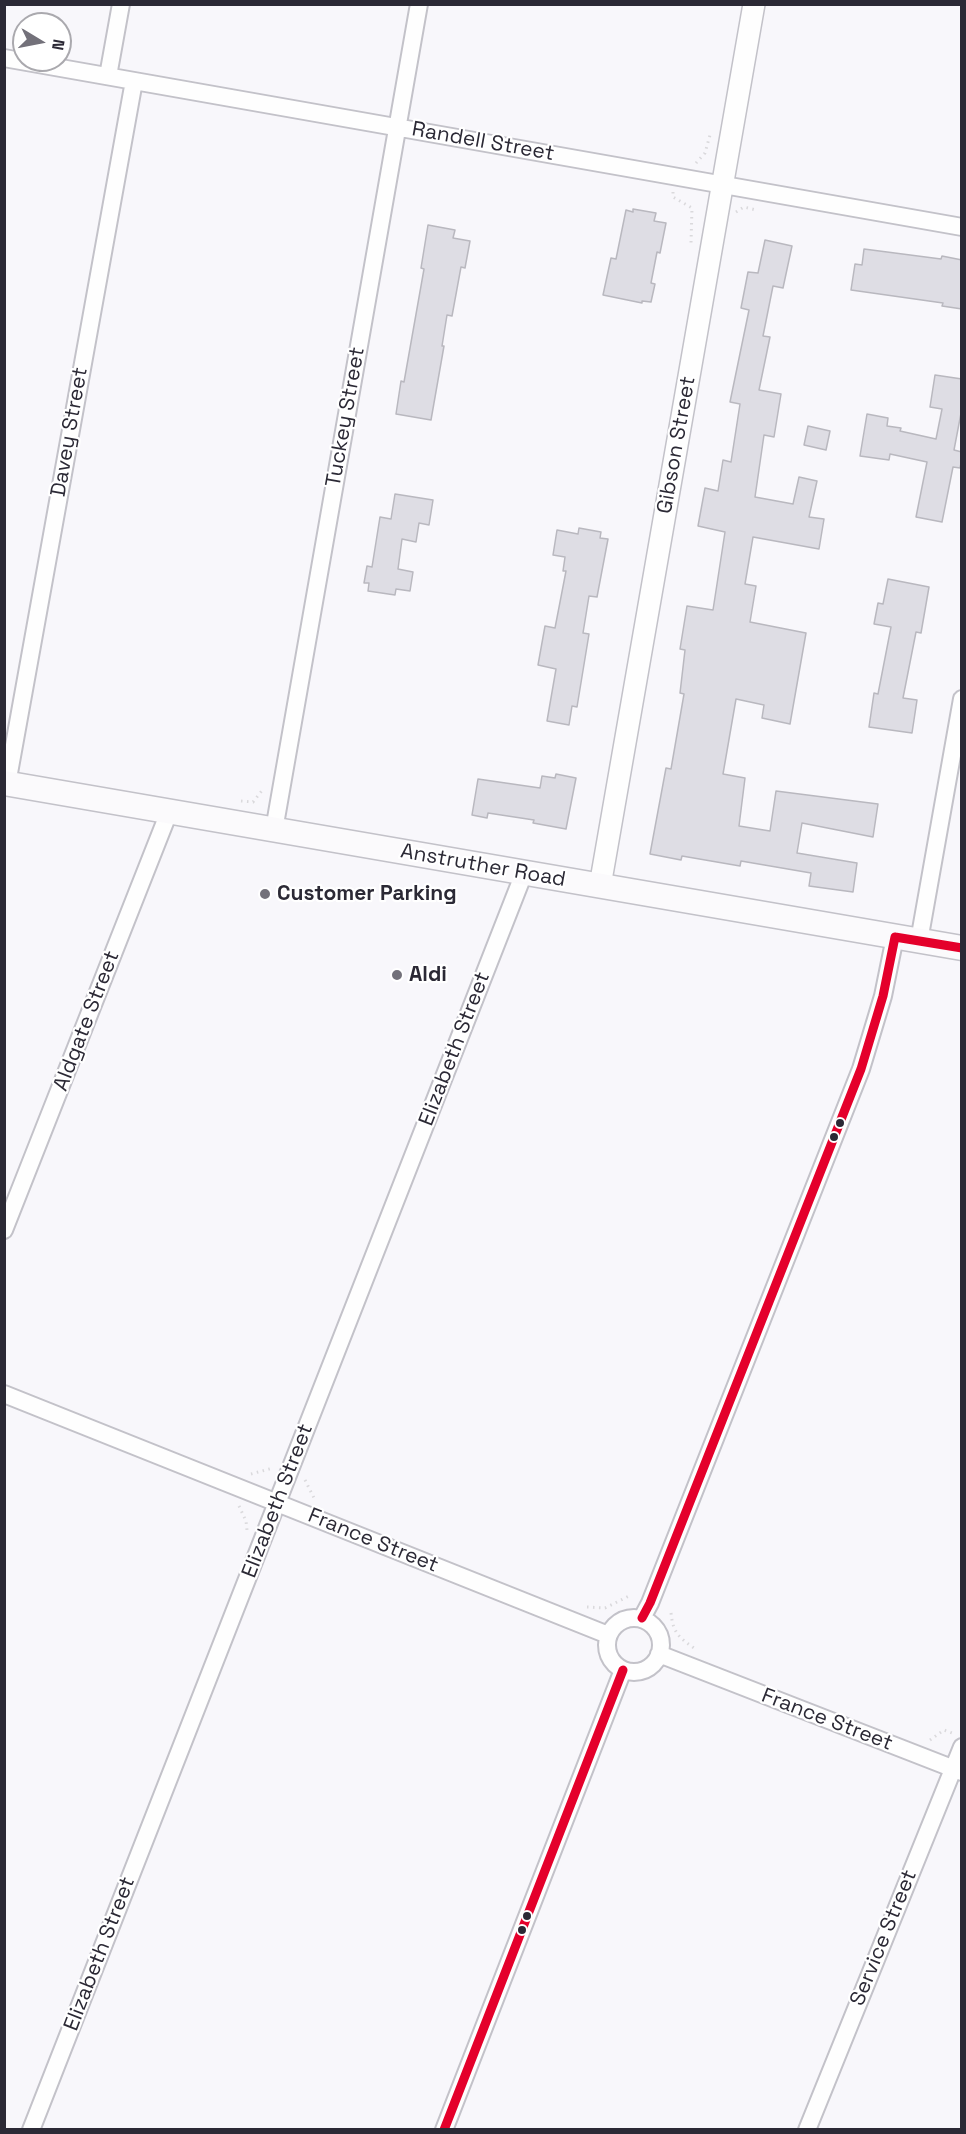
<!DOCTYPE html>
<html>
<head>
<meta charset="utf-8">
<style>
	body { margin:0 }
	#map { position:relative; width:966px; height:2134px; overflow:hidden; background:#f8f7fb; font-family:"Space Grotesk",sans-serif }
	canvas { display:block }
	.frame { position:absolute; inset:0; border:6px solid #2b2935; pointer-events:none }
	.north { position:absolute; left:12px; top:12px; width:60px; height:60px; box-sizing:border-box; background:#fff; border:2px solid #aaa9ae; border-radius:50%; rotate:100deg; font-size:16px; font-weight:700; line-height:24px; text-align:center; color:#2b2935 }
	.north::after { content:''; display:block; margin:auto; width:21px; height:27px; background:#73717a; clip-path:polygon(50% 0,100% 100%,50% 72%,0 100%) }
</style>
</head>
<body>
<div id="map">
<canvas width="966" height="2134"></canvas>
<div class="frame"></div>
<div class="north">N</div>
</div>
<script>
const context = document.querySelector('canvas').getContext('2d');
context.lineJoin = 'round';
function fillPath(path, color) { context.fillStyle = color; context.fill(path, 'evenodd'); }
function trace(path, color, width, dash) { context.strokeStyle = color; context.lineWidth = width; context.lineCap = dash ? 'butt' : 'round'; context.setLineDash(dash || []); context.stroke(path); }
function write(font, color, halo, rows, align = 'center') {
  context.font = font + ' "Space Grotesk",sans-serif'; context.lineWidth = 4.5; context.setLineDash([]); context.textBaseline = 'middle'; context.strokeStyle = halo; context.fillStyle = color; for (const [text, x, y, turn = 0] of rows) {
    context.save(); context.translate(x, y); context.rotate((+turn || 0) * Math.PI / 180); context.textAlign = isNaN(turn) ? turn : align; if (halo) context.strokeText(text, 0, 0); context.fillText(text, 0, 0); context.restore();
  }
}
const building = new Path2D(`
	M633,209l23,4 -2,8 12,2 -6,30 -3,-1 -6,31 4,1 -4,18 -9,-1v2l-39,-8 8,-37 5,1 10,-49 7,2z
	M428,225l27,5 -2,8 17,3 -5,27 -4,-1 -9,49 -5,-1 -5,31h2l-13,74 -35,-6 5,-33 3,1 20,-113 -3,-1z
	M765,240l27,6 -9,42 -10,-2 -10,50 7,1 -11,53 22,4 -7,43 -10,-2 -9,62 38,7 6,-27 18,4 -8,36 15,2 -5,30 -66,-12 -8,47 11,2 -6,36 56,11 -16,91 -28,-6 2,-13 -28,-6 -13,75 22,4 -6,48 31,5 6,-40 102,13 -5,33 -71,-14 -5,30 60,10 -4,29 -44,-6 2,-13 -70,-12 -1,5 -58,-10 -1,4 -31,-6 16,-86 5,1 13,-75 -4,-1 5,-43 -5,-1 7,-43 26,4 12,-78 -27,-6 7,-38 13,3 5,-31 8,2 9,-58 -10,-2 19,-92 -8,-2 7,-36 10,1z
	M864,249l77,10 1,-3 20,4v49l-20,-3 1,-3 -92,-13 4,-26 7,1z
	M935,375l27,4v29l-8,42 8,2v7l-2,9 -7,-1 -11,55 -26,-5 11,-55 -37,-8 -1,6 -29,-4 7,-42 21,4 -1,8 14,2 -1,3 36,8 6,-30 -12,-2z
	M808,426l22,5 -4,19 -22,-5z
	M395,494l38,6 -4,25 -10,-2 -3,19 -14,-3 -4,30 15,3 -3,19 -14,-2 -1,6 -27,-4 1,-8h-5l3,-17 5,1 8,-50 11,2z
	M579,528l22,4 -1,6 8,1 -11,58 -8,-1 -6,37 6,1 -12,73 -5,-1 -3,19 -22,-4 9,-52 -18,-4 7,-39 10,2 11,-57h-3l2,-14 -12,-2 4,-25 21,4z
	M888,579l41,8 -8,46 -5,-1 -13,66 14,2 -5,33 -43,-6 5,-34 4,1 13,-67 -17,-3 4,-21 5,1z
	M556,774l20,4 -10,51 -33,-6 1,-3 -46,-7 -1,5 -15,-3 6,-36 62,9 2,-12 13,2z`);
fillPath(building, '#dedde4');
trace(building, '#b9b8bf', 1.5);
const minor = new Path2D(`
	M4,58l958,169
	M108,76l13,-72
	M7,784l127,-703
	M274,830l145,-826
	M919,941l43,-242
	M4,1230l165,-418
	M4,1394l604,241
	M607 1645a27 27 0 1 1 54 0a27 27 0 1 1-54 0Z
	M642,1618l8,-15 211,-534 22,-73 12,-59
	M659,1654l303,118
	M31,2130l493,-1257
	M444,2130l179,-460
	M807,2130l155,-383`);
const tertiary = new Path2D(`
	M600,886l154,-882`);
const secondary = new Path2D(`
	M4,783l958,165`);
trace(minor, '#c3c2c9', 20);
trace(tertiary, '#c3c2c9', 24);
trace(secondary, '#c3c2c9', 27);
trace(new Path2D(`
	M696,163l9,-10 5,-18
	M673,192v5l19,11 -1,35
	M736,212l8,-5 12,3v-1
	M241,801l12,1 11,-14
	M251,1474l22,-6
	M305,1480l9,18
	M239,1506l7,15 1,9
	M587,1607l18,1 26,-13
	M671,1613c2,19 7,24 23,35
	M930,1740l14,-10 8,3`), '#dad9dc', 3, [1.5, 4.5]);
trace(minor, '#fefefe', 16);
trace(tertiary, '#fefefe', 21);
trace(secondary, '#fbfafc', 24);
trace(new Path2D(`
	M895,937l67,11
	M642,1618l8,-15 211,-534 22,-73 12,-59
	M444,2130l179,-460`), '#e4002b', 9);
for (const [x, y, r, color] of [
	[265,894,6,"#73717a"],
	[397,975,6,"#73717a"],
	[840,1123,5,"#2b2935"],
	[834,1137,5,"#2b2935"],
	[527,1916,5,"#2b2935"],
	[522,1930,5,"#2b2935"]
]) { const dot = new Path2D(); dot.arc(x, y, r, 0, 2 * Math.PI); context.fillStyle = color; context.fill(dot); trace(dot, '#fff', 2); }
write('21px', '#2b2935', '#fff', [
	["Randell Street",483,142,10],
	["Tuckey Street",346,417,-80],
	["Davey Street",70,432,-80],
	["Gibson Street",677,445,-80],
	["Anstruther Road",483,866,10],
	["Aldgate Street",87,1021,-69],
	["Elizabeth Street",455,1049,-69],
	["Elizabeth Street",278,1501,-69],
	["France Street",373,1541,22],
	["France Street",827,1720,21],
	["Service Street",884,1938,-68],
	["Elizabeth Street",100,1954,-69]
]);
write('bold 21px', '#2b2935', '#fff', [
	["Customer Parking",277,894],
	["Aldi",409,975]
], 'left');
</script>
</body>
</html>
